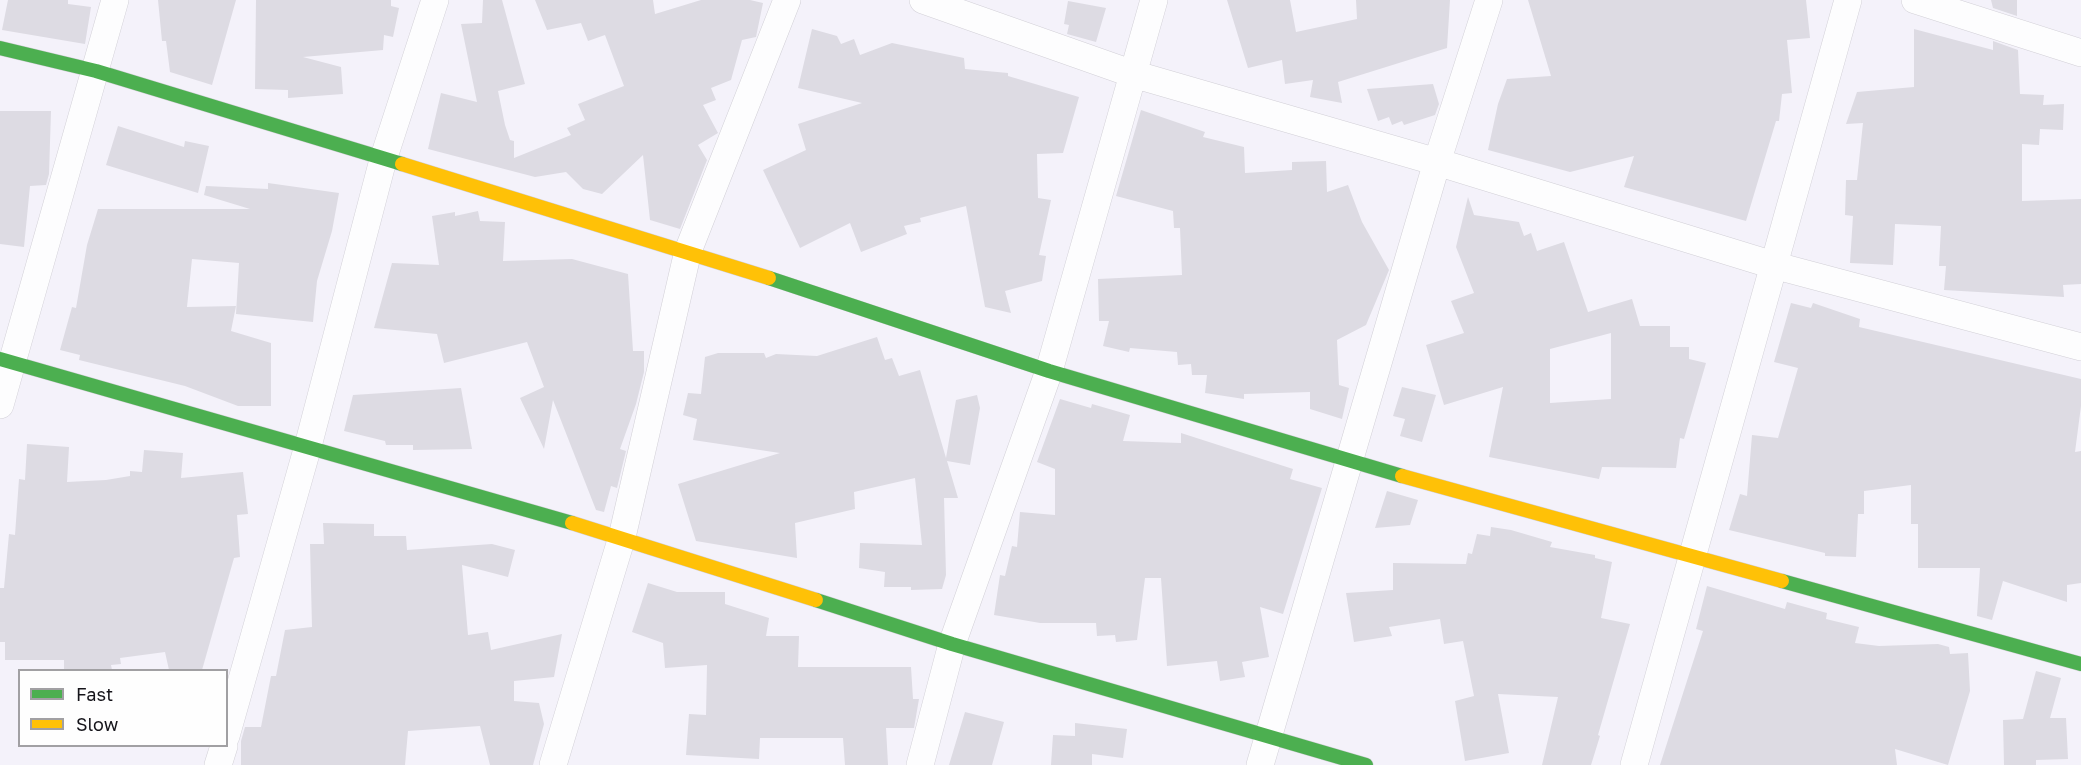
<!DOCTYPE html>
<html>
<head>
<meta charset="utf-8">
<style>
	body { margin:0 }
	#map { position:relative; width:2081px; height:765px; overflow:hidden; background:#f4f2fa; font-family:"Golos Text",sans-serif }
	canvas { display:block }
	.legend { position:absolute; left:18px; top:669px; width:210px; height:78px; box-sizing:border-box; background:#fefefe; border:2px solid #a1a0a3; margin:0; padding:8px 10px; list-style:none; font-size:18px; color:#15141a }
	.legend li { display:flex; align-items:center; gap:12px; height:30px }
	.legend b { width:30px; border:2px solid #a1a0a3 }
</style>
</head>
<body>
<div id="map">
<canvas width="2081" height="765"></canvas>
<ul class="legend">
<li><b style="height:8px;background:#4caf50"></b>Fast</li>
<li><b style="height:8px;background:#ffc107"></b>Slow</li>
</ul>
</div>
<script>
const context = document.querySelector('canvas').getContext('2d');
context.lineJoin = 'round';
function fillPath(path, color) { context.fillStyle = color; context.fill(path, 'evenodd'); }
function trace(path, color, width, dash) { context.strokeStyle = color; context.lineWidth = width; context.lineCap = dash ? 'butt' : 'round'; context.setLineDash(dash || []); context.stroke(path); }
fillPath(new Path2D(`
	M8,0h60v4l23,3 -6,37 -83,-14z
	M158,0h78l-24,85 -42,-13 -4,-31h-4z
	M256,0h135v6l8,2 -6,29 -9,-2 -1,15 -80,7 38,10 2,27 -55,4v-8l-33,-1z
	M483,0h19l23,84 -27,7 7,34 5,15 4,1v17l57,-23 -4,-7 18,-8 -7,-16 46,-18 -19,-51 -17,6 -7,-18 -34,7 -12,-30h118l2,14 46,-14h49l13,3 -7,34 -14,3 -11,40 -20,8 5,12 -13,5 15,28 -20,12 9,15 -27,69 -30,-9 -7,-65 -41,39 -19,-5 -17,-17 -31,5 -107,-28 13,-56 36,9 -16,-78 21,-1z
	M1227,0h63l6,32 61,-13 -1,-19h94l-3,48 -109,34 4,21 -32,-6 3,-17 -28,4 -3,-24 -34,8z
	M1528,0h278l4,38 -23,2 5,53 -10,1 -3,27h-3l-30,100 -122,-34 10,-31 -64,16 -82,-22 10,-46 9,-25 44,-3z
	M1991,0h26v16l-24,-8z
	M1068,1l38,7 -10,34 -29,-8 2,-9 -5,-1z
	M812,29l25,7 4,8 13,-5 6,16 32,-12 72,15 1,11 43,4v3l71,21 -16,56 -26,1 1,44 13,2 -12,55 7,1 -4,25 -37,10 6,22 -26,-6 -19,-101 -46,12 1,4 -17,4 3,8 -46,18 -11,-29 -50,25 -37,-78 43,-20 -8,-26 64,-21 -64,-15z
	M1914,29l79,21v-9l25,9 2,44 24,1 -1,10 21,-1 -1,26 -23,-1 -1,16 -17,-1v57l59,-2v85l-18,1 1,12 -120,-7 2,-24h-7l2,-40 -46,-2 -2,41 -43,-2 3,-47 -8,-1 1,-35h11l6,-57 -17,1 11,-32 57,-5z
	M1433,84l6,20 -4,11 -31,10 -2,-4 -10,4 -3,-8 -11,4 -11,-32z
	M1141,110l64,22 -2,5 41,10 1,26 47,-3v-8l34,-1 1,31 21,-7 14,37 27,48 -23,55 -29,15 2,45 10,3 -7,31 -32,-10v-17l-66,2v5l-39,-6 2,-18h-15l-1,-11 -13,1 -1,-13 -47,-4 -1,4 -26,-6 6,-25h-10l-1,-42 84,-4 -2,-47h-6l-1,-17 -57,-15z
	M0,111h51l-2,63 -3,11 -16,1 -6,61 -24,-3z
	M118,126l66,21 1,-6 24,5 -11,47 -92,-28z
	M268,183l71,10 -7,38 -15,50 -4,41 -77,-8 3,-51 -47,-4 -5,48 49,-1 -5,25 40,12v63h-33l-53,-20 -106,-26 1,-5 -20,-5 12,-43 4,1 11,-63 11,-36h152l-46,-14 2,-9 62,3z
	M1468,197l6,18 45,7 5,14 7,-3 6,18 27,-9 24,70 44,-13 8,27h30v21h19v12l17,4 -22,76 -4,-1 -4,30 -74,-1 -3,12 -110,-22 14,-70 -59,18 -18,-60 38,-12 -13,-32 23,-8 -18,-46zM1611,333v66l-61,4v-54z
	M478,211l2,10 25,1 -2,39 69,-2 56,15 5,77h11v21l-8,32 -16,45 6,2 -9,37 -6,-2 -7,26 -8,-2 -43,-110 -9,49 -24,-51 24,-11 -17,-45 -83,21 -7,-29 -63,-6 18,-65 47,2 -7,-49 23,-4v4z
	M1791,303l20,5 2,-5 47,16 -1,8 222,52v27l-6,46 6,-1v132l-14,2v17l-64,-21 -11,39 -15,-4 3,-48h-62v-44h-7v-39l-47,6v23h-6l-2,43 -31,-1v-3l-96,-23 11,-36 7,2 5,-61 26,3 20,-70 -24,-6z
	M877,337l8,23 7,-2 7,18 21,-6 26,88 10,-58 21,-5 3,13 -10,57 -23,-4 11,37h-14l2,77 -4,14 -31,1v-3h-27l1,-15 -26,-4 1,-25 62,2 -7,-67 -61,14 1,17 -60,14 2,35 -101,-17 -18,-57 102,-31 -87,-13 4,-21 -14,-4 5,-22 13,1 4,-37 13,-4h46l2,5 10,-4 41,2z
	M1402,387l34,8 -14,47 -22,-6 5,-17 -12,-3z
	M461,388l11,61 -59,1v-5h-27l-1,-4 -41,-10 9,-36z
	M1060,399l31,9 1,-4 38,11 -7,26 58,2v-10l112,36 -3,10 32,9 -39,126 -23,-7 9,50 -27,5 3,15 -25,4 -3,-20 -50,5 -6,-88h-16l-8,62 -21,2 -1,-7 -18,1 -1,-13h-56l-46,-8 6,-40 5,1 7,-30 5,1 3,-35 35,3v-46l-18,-7z
	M27,444l42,3 -2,35 39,-2 24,-4v-5l12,1 2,-22 39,3 -2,25 62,-6 5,42 -11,1 3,42 -6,1 -32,112h-33l-4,-18 -45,6 1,6 -10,1 1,5h-48v-10h-59v-18h-5v-54h4l5,-54 6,1 4,-56 6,1z
	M1387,491l31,9 -8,25 -35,3z
	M323,523l51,1v12h32l1,14 85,-6 23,6 -7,27 -46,-12 6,70 20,-3 3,18 71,-16 -8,43 -40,4v20l25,2 5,21 -11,41h-43l-10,-39 -72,5 -3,34h-164v-24l4,-14h16l10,-51h5l9,-46 27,-3 -2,-83h14z
	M1491,527l20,3 41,12 -2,5 45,8v3l17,4 -11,56 29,6 -32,111 2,1 -9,29h-49l16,-68 -60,-3 11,59 -44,8 -10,-60 19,-5 -11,-55 -19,3 -4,-25 -51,8 3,9 -38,6 -8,-49 47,-3v-27l73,1 2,-11 4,1 5,-20 13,2z
	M648,583l29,9h48v12l44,14 -3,18h33l-1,31h113l2,32h6l-5,29h-28l2,37h-43l-2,-27h-83l-1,21 -73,-4 3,-41 17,1 1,-50 -42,3 -2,-25 -31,-11z
	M1707,586l78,23 2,-7 40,11 -1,6 33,8 -4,16 24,3 59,-2 11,3 1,7 18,-1 2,38 -22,74 -53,-16 2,16h-237l43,-134 -7,-2z
	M2036,671l25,7 -11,40h16l2,41 -32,1v5h-32l-1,-45 20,-1z
	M965,712l39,10 -12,43h-43z
	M1075,723l52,6 -4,29 -31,-4v11h-41l2,-30 22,1z`), '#dddbe3');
const street = new Path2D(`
	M923,0l210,74 304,88 336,103 308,82
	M1915,0l166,53
	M0,405l115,-405
	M226,736l82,-290 75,-286 52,-160
	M218,765l6,-19
	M553,765l69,-228 66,-286 99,-251
	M920,765l32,-121 97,-273 105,-371
	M1260,765l177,-603 52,-162
	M1634,765l214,-765`);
const fast = new Path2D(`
	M0,48l96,23 306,93
	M769,278l280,93 353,105
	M0,359l572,164
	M1782,581l299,83
	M816,600l136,44 414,121`);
const slow = new Path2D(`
	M402,164l367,114
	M1402,476l380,105
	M572,523l244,77`);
trace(street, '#d2d0d7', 28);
trace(fast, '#d2d0d7', 15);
trace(slow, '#d2d0d7', 15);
trace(street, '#fdfdfe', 27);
trace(fast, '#4caf50', 14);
trace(slow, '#ffc107', 14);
</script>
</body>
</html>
